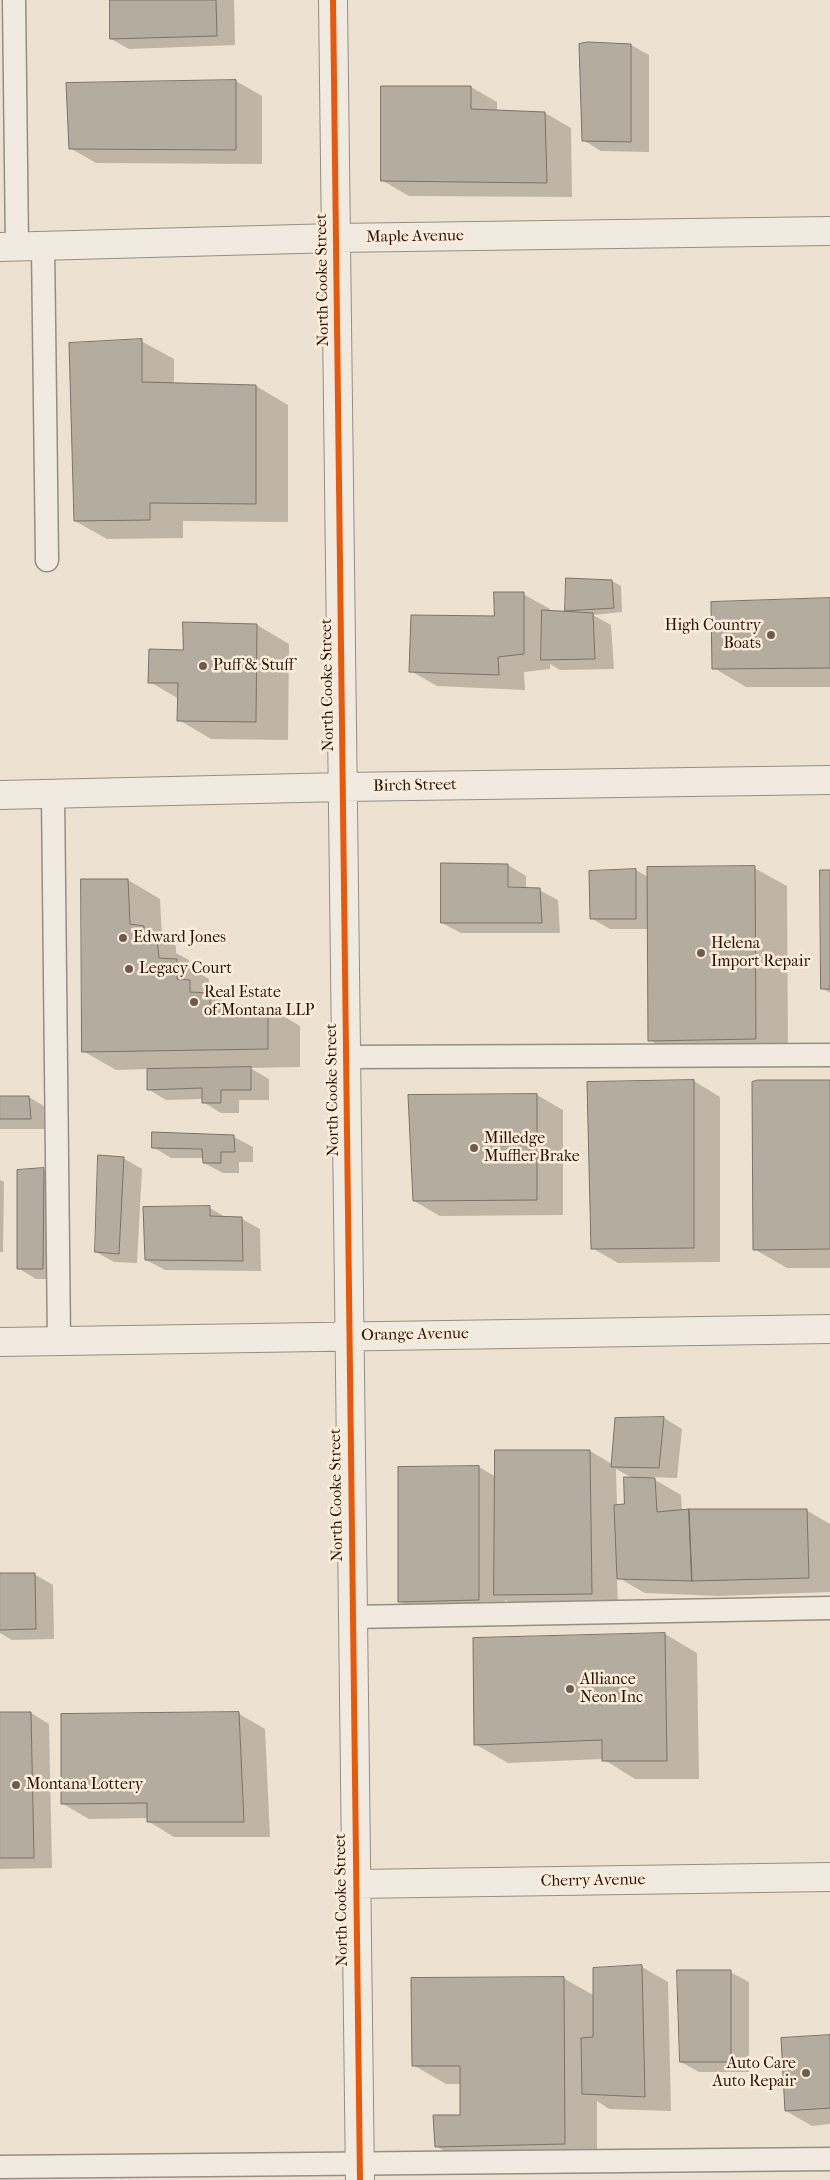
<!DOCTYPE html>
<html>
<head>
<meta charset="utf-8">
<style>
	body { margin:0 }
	canvas { display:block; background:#ede2d1 }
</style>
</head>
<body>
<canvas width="830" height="2180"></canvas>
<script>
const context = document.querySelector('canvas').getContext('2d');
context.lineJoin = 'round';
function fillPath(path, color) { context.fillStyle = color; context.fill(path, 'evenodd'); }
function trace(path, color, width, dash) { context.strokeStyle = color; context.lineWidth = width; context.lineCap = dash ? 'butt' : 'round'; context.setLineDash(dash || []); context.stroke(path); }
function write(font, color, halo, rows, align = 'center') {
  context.font = font + ' "IM FELL French Canon",serif'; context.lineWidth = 5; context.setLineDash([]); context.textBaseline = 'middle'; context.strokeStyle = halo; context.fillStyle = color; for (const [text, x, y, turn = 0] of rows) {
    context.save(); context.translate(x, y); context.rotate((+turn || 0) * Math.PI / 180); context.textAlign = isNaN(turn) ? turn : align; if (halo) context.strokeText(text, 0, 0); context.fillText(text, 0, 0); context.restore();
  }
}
fillPath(new Path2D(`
	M112,0h122l1,45 -106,4 -18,-10z
	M581,45h50l18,10v97l-48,-1 -18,-11z
	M236,81l26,15v68l-166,-1 -26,-15z
	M471,87l26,15v9l48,2 26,15 1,69 -163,-1 -26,-15z
	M141,341l33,18v25l82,2 32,19v117l-105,-1v17l-76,1 -32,-18z
	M612,581l9,5 1,26 -29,3 18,10 3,44 -54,1 -10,-6v5l-26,3 1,18 -88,-4 -26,-15 84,-54 28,-23 27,15v3l21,1 -5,-2z
	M830,600v87h-84l-32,-19z
	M257,625l32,19 -1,96 -77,-1 -32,-19v-21l-29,-17 34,-31z
	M508,865l18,11v13l13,1 19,10 2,33h-99l-19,-10z
	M754,868l33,18 1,171 -106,2 -32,-19 -1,-111h-39l-19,-11 -1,-46 46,-2 12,7z
	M830,871v122l-8,-5z
	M128,880l32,19 2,39 14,8v7l13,7 1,8 19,11v13l24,15h35l32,19v41l-50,1 19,11v21h-30v13h-18l-18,-11v-3l-37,1 -18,-11v-20l-32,1 -33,-19z
	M694,1081l26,16v165l-102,1 -26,-15z
	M830,1082v186h-43l-33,-19z
	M537,1095l26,15v105l-123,1 -26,-15z
	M29,1097l18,11 2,21h-49v-31z
	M153,1133l81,4 19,10v15h-14v11h-16l-19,-10v-5h-33l-18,-11z
	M123,1158l19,11 -5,94 -23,-1 -18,-10z
	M44,1170l18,10 -1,99h-25l-18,-11z
	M0,1180l4,2 -1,70h-3z
	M210,1208l17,10 15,1 18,10 1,42 -96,-1 -19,-10z
	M664,1418l18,11 -5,49 -27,-1 31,18 1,16 124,-1 24,14v68l-111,4 -74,-3 -28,-16 1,31 -96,2 -17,-10v15l-80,1 -26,-15v-133l80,-1 17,10 1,-26h93l22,13zM616,1469l18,10 -9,26 -8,1z
	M0,1574h34l19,11 1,54 -42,1 -12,-7z
	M665,1634l32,19 2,126h-64l-32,-20 -95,4 -33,-19z
	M31,1713l18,11 3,144 -52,1v-155z
	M239,1714l26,15 5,108h-96l-26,-16v-3l-59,1 -26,-15z
	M642,1967l26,15 3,129 -62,-2 -12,-8v61l-129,3 -32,-19 26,-30 -1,-32h-15l-33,-19 150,-87 32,18z
	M730,1972l19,10v90h-50l-18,-10z
	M830,2036v88l-18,2 -26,-15z`), '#0003');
const building = new Path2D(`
	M110,0h106l1,36 -107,3z
	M588,42l43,2v98l-49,-1 -3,-97z
	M236,80v70l-167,-1 -3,-66z
	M381,86h90v23l74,3 2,71 -166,-2z
	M142,339v43l114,3v119l-106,-1v17l-76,1 -5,-178z
	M566,578l46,2 2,28 -49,3z
	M494,592h30v62l-26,3 1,18 -90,-3 2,-57 83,1z
	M830,598v70l-118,1 -1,-67z
	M542,610l51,3 2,46 -54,1z
	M183,622l74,2 -1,98 -79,-1 1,-38h-30l1,-34 34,1z
	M441,863l67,1v23l32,1 2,35h-101z
	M755,866l1,173 -108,2 -1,-174z
	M636,869v50h-46l-1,-48z
	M820,870h10v119h-9z
	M81,879h47l2,45 14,2v14h13l2,18 18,1v20l13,1v12l20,1v13h58v43l-186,3z
	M251,1067v23h-30v13h-19v-15l-55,2v-21z
	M694,1080v168l-103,1 -4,-167z
	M758,1080h72v169l-77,1 -1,-168z
	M537,1094v106l-124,1 -5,-106z
	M0,1096h29l2,23h-31z
	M152,1132l82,3 1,17h-14v11h-18l-1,-14 -50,-1z
	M98,1155l26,2 -5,97 -24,-2z
	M44,1168l-1,101h-26v-99z
	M210,1206v10l32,1 1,44 -98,-1 -2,-53z
	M664,1417l-5,51 -48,-1 4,-49z
	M495,1450h95l2,144 -98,1z
	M479,1466v134l-81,2v-135z
	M624,1477l31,1 2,34 32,-3 3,72 -75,-2 -3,-74 10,-1z
	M689,1509h118l2,69 -117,3z
	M0,1573h35l1,56 -36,1z
	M665,1633l2,128h-65v-21l-128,5 -1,-107z
	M0,1712h31l3,146h-34z
	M239,1712l5,110h-97v-19l-86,1v-90z
	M642,1965l3,132 -63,-3 -1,-56 12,-1v-69z
	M677,1970h54v92h-51z
	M564,1977l1,167 -130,3 -2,-32h27v-49h-48l-1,-88z
	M830,2035v73l-45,3 -4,-73z`);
fillPath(building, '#b5aca0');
trace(building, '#7c7268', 1);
const service = new Path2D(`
	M14,0l3,246
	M43,245l4,315
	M53,794l6,547
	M346,1057l484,-2
	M353,1617l477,-9
	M0,2167l830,-8`);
const minor = new Path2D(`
	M333,0l27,2180
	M0,247l336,-9 494,-7
	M0,795l343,-8 487,-7
	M0,1342l830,-13
	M356,1884l474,-7`);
trace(service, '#978e83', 25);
trace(minor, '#978e83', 30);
trace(service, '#f0eae1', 22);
trace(minor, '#f0eae1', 28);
trace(new Path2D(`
	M333,0l27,2180`), '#e8590c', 6);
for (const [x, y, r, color] of [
	[771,635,5,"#6e5b4e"],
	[203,666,5,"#6e5b4e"],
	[123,938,5,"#6e5b4e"],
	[701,953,5,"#6e5b4e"],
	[129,969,5,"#6e5b4e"],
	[194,1002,5,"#6e5b4e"],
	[474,1148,5,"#6e5b4e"],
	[570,1689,5,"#6e5b4e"],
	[16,1785,5,"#6e5b4e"],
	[806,2073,5,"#6e5b4e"]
]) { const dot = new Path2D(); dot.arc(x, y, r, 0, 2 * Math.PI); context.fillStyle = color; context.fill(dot); trace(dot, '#fbedd9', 2); }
write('16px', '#2a1208', '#fbedd9', [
	["Maple Avenue",415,237,-1],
	["North Cooke Street",323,280,-91],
	["North Cooke Street",328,685,-91],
	["Birch Street",415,786,-1],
	["North Cooke Street",333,1090,-91],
	["Orange Avenue",415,1335,-1],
	["North Cooke Street",337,1495,-91],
	["Cherry Avenue",593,1881,-1],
	["North Cooke Street",342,1900,-91]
]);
write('16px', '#2a1208', '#fbedd9', [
	["High Country",761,626,"right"],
	["Boats",761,644,"right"],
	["Puff & Stuff",213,666],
	["Edward Jones",133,938],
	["Helena",711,944],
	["Import Repair",711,962],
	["Legacy Court",139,969],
	["Real Estate",204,993],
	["of Montana LLP",204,1011],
	["Milledge",484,1139],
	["Muffler Brake",484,1157],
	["Alliance",580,1680],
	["Neon Inc",580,1698],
	["Montana Lottery",26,1785],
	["Auto Care",796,2064,"right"],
	["Auto Repair",796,2082,"right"]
], 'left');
</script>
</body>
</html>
